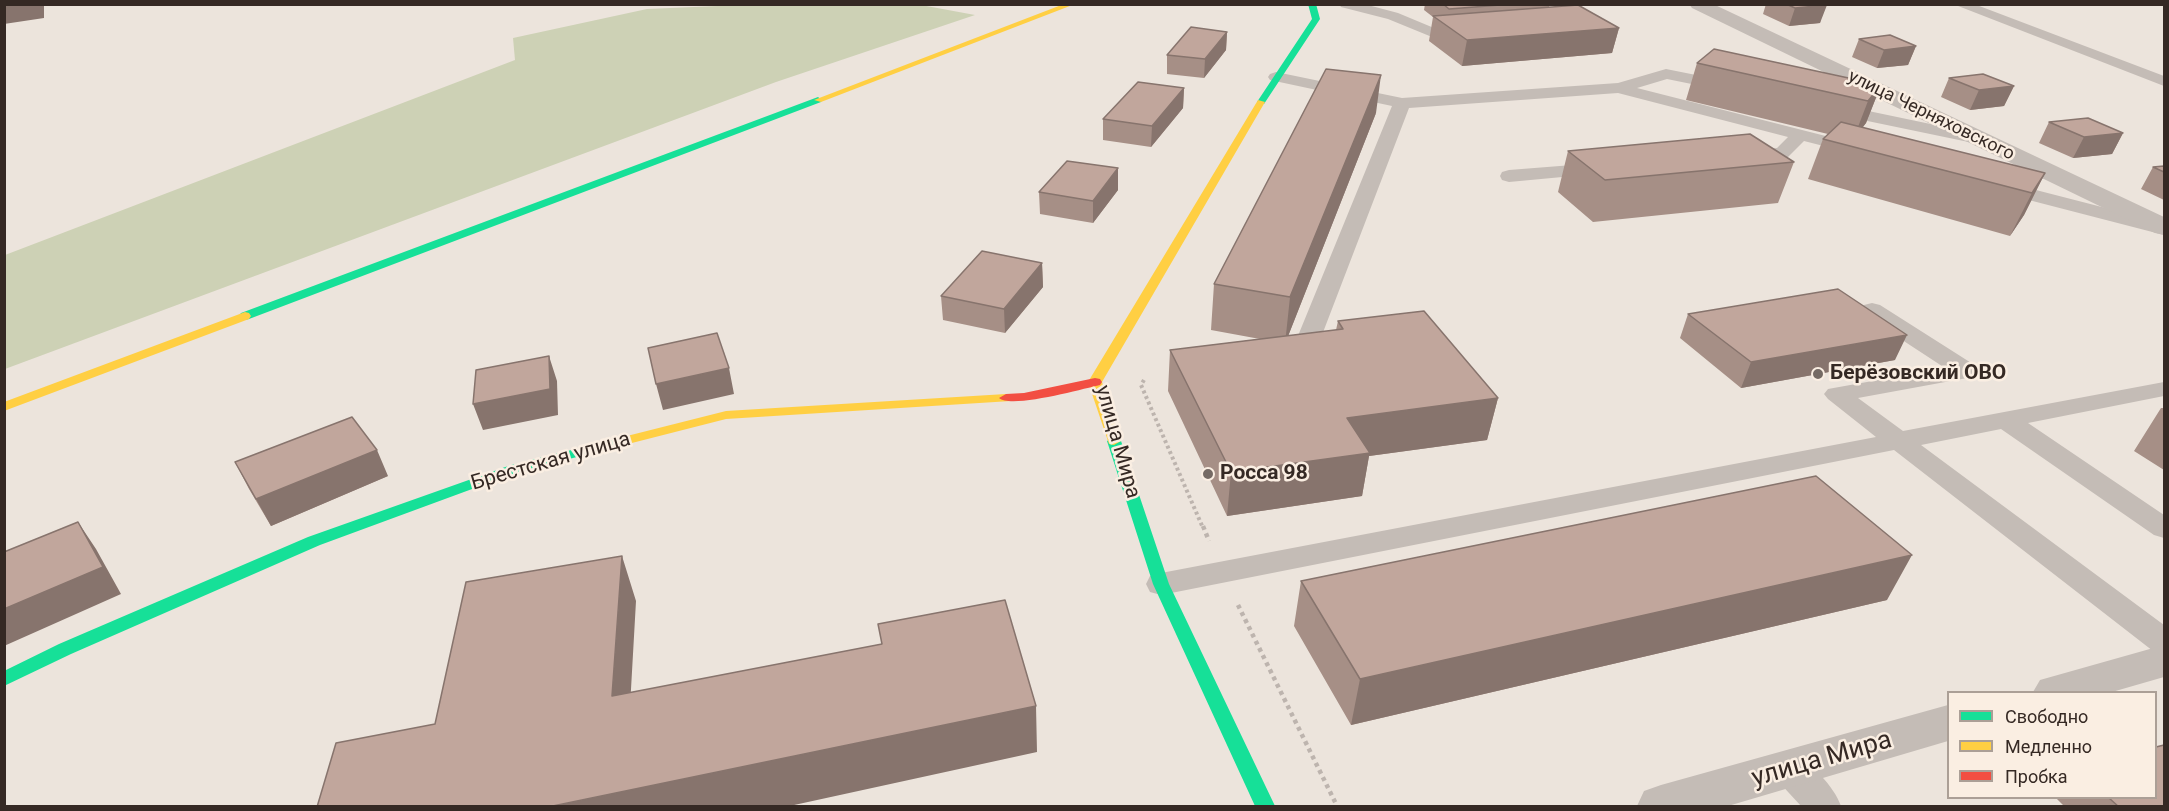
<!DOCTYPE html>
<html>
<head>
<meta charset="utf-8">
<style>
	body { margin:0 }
	#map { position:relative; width:2169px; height:811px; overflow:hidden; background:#ece4dc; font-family:Roboto,sans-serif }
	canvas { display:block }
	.frame { position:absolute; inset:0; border:6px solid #352924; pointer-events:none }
	.legend { position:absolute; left:1947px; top:691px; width:210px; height:108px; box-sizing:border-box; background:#faeee2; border:2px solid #ab9f96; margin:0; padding:8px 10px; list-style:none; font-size:18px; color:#352924 }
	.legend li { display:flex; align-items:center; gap:12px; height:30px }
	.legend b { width:30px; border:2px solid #ab9f96 }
</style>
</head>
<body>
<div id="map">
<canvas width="2169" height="811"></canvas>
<div class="frame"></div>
<ul class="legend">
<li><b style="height:8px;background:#16e098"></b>Свободно</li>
<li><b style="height:8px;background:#ffcf43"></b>Медленно</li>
<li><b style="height:8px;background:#f24e42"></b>Пробка</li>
</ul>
</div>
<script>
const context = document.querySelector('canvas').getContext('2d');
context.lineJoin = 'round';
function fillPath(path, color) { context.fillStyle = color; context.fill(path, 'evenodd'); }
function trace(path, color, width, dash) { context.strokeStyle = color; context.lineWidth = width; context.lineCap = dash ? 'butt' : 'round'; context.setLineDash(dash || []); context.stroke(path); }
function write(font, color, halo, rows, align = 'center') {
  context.font = font + ' Roboto,sans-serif'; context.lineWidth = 5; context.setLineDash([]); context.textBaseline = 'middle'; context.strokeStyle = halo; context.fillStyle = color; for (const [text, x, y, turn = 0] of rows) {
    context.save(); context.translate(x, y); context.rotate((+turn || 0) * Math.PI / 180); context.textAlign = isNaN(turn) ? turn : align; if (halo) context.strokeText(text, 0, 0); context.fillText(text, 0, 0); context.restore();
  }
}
fillPath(new Path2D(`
	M764,4l157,1 54,10 -199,67 -771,287v-114l510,-195 -2,-22 134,-29z`), '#cdd1b5');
trace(new Path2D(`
	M1144,380l-3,5 62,143`), '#bdb4ae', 4, [3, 3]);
trace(new Path2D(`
	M1203,526l6,15
	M1238,605l99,201`), '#bdb4ae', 4.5, [4, 4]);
fillPath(new Path2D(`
	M1339,4h25l34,9 36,15 29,-1 7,4 -7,4 -31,2 -44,-18 -47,-12z
	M1953,4h21l190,72v10z
	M1666,69l60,12 8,5 -8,5 -59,-12 -30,9 224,57 3,4 -3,4 -6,1 -51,-13 -16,16 -43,4 -6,-1 -3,-4 3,-4 38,-4 11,-11 -170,-44 -209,15 -92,240 -4,5 -8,2 -8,-2 -4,-5 99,-242 -122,-26 -2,-3 2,-3 6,-2 126,26 216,-15z
	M1835,104l148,31 6,1 3,4 -3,4 -6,1 -154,-32 -2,-4z
	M1598,163l7,2 2,4 -2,4 -96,9 -7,-2 -2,-4 2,-4 7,-2z
	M2001,181l163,42v12l-170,-44 -3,-4 3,-4z
	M1872,303l8,2 96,61 3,5 -3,5 -9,2 -109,20 45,33 261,-49v14l-136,27 136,92v23l-10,-3 -153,-106 -80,16 243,180v29l-11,-3 -259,-201 -733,145 -11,-3 -4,-8 4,-8 11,-3 715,-136 -48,-38 -4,-5 4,-5 117,-21 -81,-53 -3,-5 3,-5z
	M1790,754c20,7 44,32 51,52h-40l-24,-26 -5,-11 5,-11z`), '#c4bcb6');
fillPath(new Path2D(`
	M1689,4h24l451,213v18l-9,-2 -463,-225z
	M2164,645v32l-52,15h-79l7,-12z
	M1948,705v36l-220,65h-91l7,-15 17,-6z`), '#c4bcb6');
fillPath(new Path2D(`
	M1308,4h8l4,15 -56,85h-6l-1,-2 55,-83z
	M818,97l4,3 -1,2 -572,217 -4,1 -6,-4 2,-3z
	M624,437l5,1 2,3 -2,3 -108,27 -201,74 -249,109 -67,32v-15l55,-27 249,-107 203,-72z
	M1114,437l7,4 48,143 106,222h-20l-102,-222 -46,-143z`), '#16e098');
fillPath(new Path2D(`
	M1064,4h11l-254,98 -7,-2z
	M1258,100l7,2 -163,280 19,59 -7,4 -5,-1 -21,-62z
	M245,312l4,1 2,3 -2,3 -245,92v-9z
	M1006,394l5,1 2,3 -2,3 -285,18 -102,26 -7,-4 2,-3 107,-27z`), '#ffcf43');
fillPath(new Path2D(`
	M1095,378l5,1 2,3 -2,3c-18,4 -89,24 -101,13l7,-4 18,-1z`), '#f24e42');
fillPath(new Path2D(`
	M1425,4h125l-1,3 70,21 -7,25 -150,13 -33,-25 4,-24 -9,-7z
	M1766,4h58l-4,19 -31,3 -26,-12z
	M1227,32l-1,18 -22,28 -37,-4v-19z
	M1859,39l57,7 -8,19 -31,3 -25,-11z
	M1697,63l184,22 -15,38 -4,5 183,45 -21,42 -14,21 -202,-57 15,-40 5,-5 -142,-34z
	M1949,78l65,8 -10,20 -34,4 -29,-13z
	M1184,88l-1,20 -32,39 -48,-7v-21z
	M1376,113l-88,223 48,-6 2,-9 160,77 -11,42 -118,16 -7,40 -135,20 -59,-125 2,-41 90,-11 -49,-9 3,-46z
	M2049,122l74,11 -11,21 -39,4 -34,-15z
	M1568,151l226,11 -16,41 -185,19 -35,-30z
	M2164,166v34l-23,-11 12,-22z
	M1118,190l-25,33 -53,-9 -1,-22z
	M1042,263l1,24 -38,46 -62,-13 -2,-24z
	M1688,314l207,46 -154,28 -61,-50z
	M2161,408h3v62l-30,-19z
	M235,462l153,14 -117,50 -22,-37z
	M1301,581l586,19 -536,125 -57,-99z
	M2056,798h100l8,9h-99z`), '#a68f86');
fillPath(new Path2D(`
	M4,4h40v14l-40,6z
	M1827,5l-7,18 -31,3 6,-18z
	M1619,28l-7,25 -150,13 5,-26z
	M1227,32l-1,18 -22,28 1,-19z
	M1916,46l-8,19 -31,3 7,-18z
	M1381,75l-5,38 -91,231 5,-47z
	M1881,85l-15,38 -13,17 15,-39z
	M2014,86l-10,20 -34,4 9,-20z
	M1184,88l-1,20 -32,39 1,-21z
	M2123,133l-11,21 -39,4 11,-21z
	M1118,168v22l-25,33v-22z
	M2045,173l-21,42 -14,21 22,-43z
	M1042,263l1,24 -38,46 -1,-24z
	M1907,335l-12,25 -154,28 10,-26z
	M549,356l8,25 1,34 -75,15 -10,-26z
	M729,368l5,26 -71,16 -7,-26z
	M1498,398l-11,42 -118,16 -7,40 -135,20 4,-44 116,-54z
	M377,450l11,26 -117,50 -15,-27z
	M78,522l18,27 25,45 -117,52v-37z
	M1912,555l-25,45 -536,125 9,-46z
	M622,556l14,45 -8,141 -16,-46z
	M1036,706l1,46 -252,55h-237z`), '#87746d');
const building = new Path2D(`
	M1443,4h70l-64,5z
	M1786,4h38l3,1 -32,3z
	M1578,5l41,23 -152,12 -34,-24z
	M1191,27l36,5 -22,27 -38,-4z
	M1890,35l26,11 -32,4 -25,-11z
	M1714,49l167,36 -13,16 -171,-38z
	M1326,69l55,6 -91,222 -76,-13z
	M1983,74l31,12 -35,4 -30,-12z
	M1138,82l46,6 -32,38 -49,-7z
	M2088,118l35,15 -39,4 -35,-15z
	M1841,122l204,51 -13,20 -209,-54z
	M1750,134l44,28 -189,18 -37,-29z
	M1067,161l51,7 -25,33 -54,-9z
	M2164,166v6l-11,-5z
	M982,251l60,12 -38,46 -63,-13z
	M1838,289l69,46 -156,27 -63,-48z
	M1424,311l74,87 -151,20 23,35 -139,19 -61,-122 173,-21 -5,-8z
	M717,333l12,35 -73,16 -8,-36z
	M549,356l1,33 -77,15 3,-34z
	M352,417l25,33 -121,49 -21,-37z
	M1816,476l96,79 -552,124 -59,-98z
	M78,522l25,45 -99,42v-57z
	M622,556l-10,140 270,-52 -4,-20 127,-24 31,106 -488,101h-231l19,-64 99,-19 31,-142z
	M2164,745v62h-45l-10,-9h47v-51z`);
fillPath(building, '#c1a69c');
trace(building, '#87746d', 1.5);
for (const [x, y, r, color] of [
	[1818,374,6,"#756a64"],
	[1208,474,6,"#756a64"]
]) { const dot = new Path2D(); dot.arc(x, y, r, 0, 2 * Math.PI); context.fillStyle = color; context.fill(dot); trace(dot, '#faeee2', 2); }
write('18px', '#352924', '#faeee2', [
	["улица Черняховского",1931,116,26]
]);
write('bold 21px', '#352924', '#faeee2', [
	["Берёзовский ОВО",1830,374],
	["Росса 98",1220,474]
], 'left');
write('21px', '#352924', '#faeee2', [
	["улица Мира",1117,442,74],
	["Брестская улица",551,462,-16]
]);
write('26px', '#352924', '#faeee2', [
	["улица Мира",1822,760,-16]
]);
</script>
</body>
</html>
